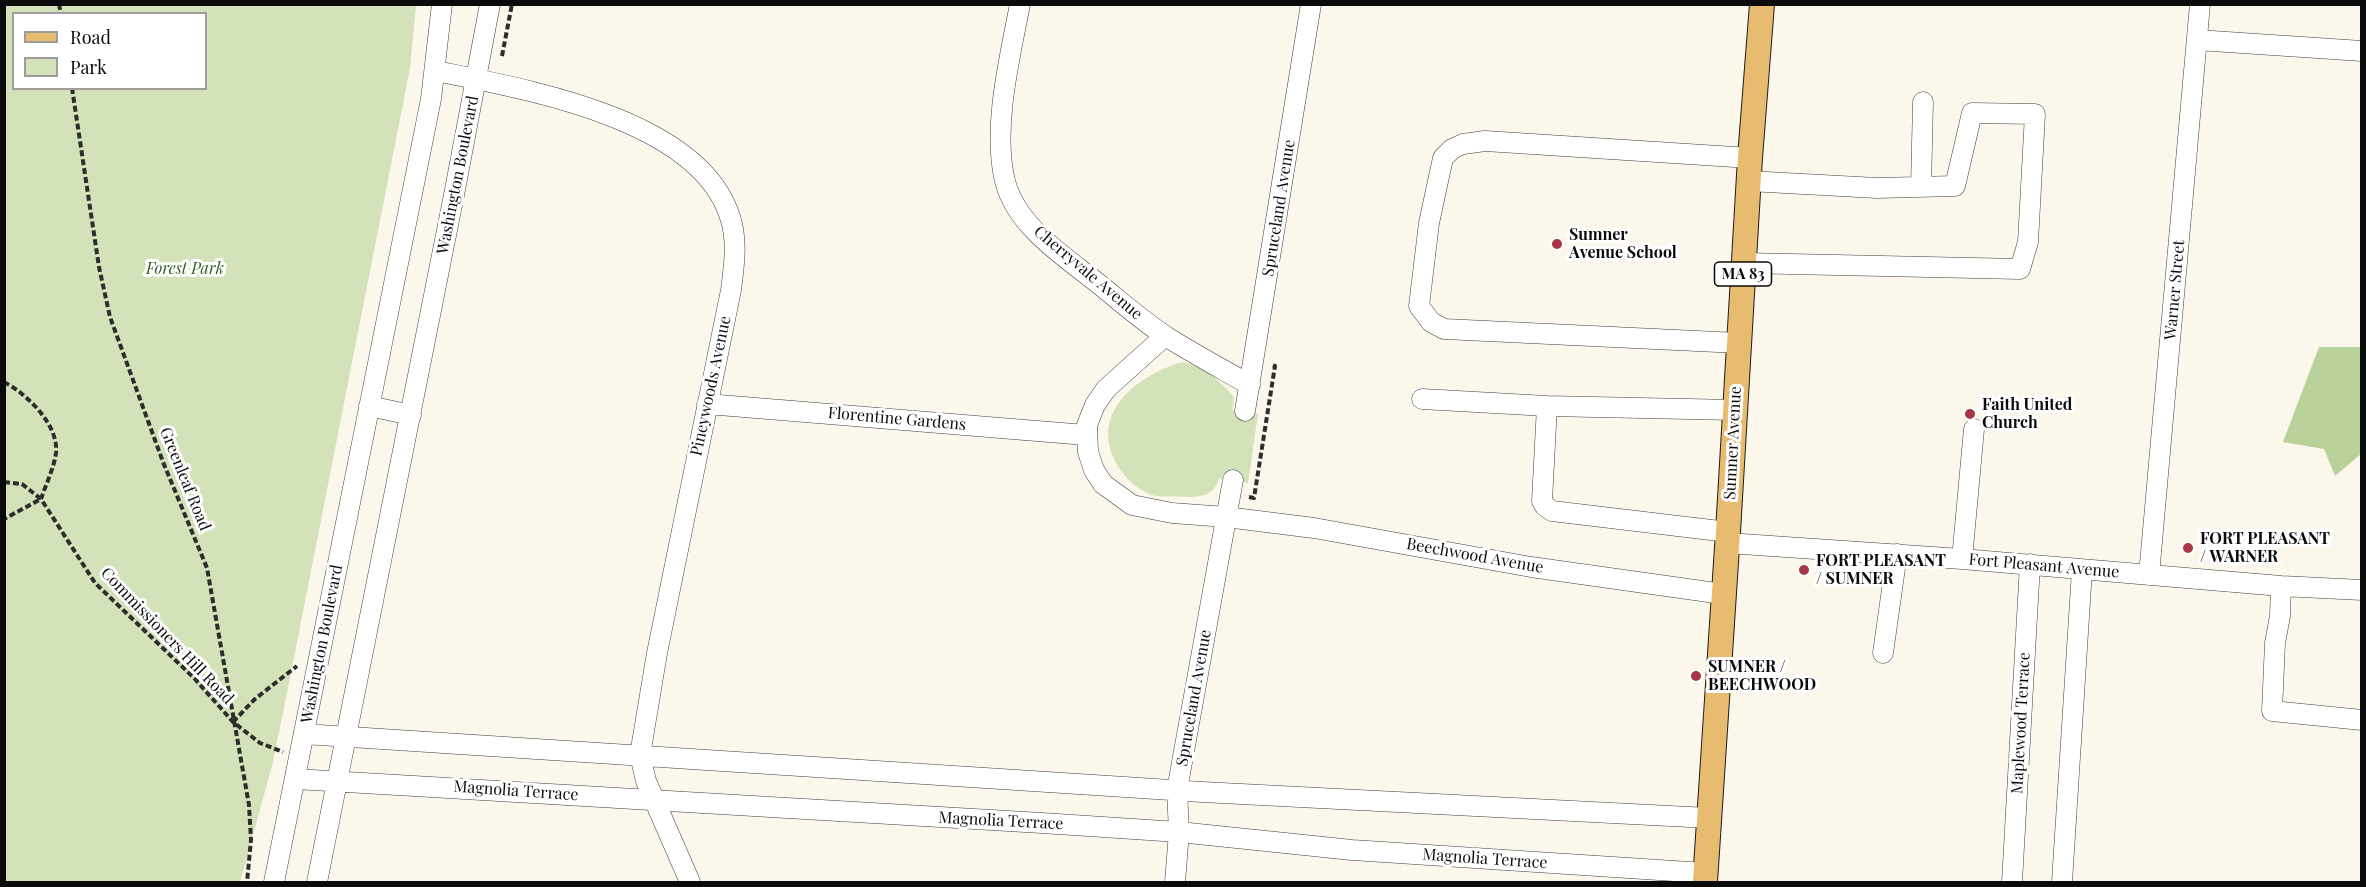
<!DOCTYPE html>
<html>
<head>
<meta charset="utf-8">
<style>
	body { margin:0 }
	#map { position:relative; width:2366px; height:887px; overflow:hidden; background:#fcf7eb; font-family:"Playfair Display",serif }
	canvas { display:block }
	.frame { position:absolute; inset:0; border:6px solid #0b0b0b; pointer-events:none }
	.legend { position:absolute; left:12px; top:12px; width:195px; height:78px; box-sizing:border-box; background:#fff; border:2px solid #9d9d9d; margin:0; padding:8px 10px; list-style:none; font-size:18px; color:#0b0b0b }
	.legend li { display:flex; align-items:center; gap:12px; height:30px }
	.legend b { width:30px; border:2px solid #9d9d9d }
</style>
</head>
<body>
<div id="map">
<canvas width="2366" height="887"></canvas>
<div class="frame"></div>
<ul class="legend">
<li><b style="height:8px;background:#e7bc70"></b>Road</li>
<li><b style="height:16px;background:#d3e2b9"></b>Park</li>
</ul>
</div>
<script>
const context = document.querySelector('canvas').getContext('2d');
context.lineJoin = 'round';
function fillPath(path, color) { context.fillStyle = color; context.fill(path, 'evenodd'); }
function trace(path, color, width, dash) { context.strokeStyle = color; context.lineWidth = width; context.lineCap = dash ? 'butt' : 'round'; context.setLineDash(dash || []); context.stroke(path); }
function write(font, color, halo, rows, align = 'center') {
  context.font = font + ' "Playfair Display",serif'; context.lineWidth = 6; context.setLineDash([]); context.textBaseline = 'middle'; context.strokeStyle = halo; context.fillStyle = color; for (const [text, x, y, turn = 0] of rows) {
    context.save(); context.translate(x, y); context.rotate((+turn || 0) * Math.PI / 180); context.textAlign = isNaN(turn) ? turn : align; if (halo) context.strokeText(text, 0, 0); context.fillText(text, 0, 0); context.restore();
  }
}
fillPath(new Path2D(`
	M5,4l411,1 -6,63 -124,630 -14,68 -32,116h-235zM14,14h192v74h-192z
	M1182,362c22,4 37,18 52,35l-2,13 26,4 -10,69 -29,-5c-4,16 -15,19 -31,19 -11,-1 -22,0 -32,-1 -12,-2 -27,-14 -34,-24 -38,-53 10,-95 60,-110z`), '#d3e2b9');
fillPath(new Path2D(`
	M2319,347h42v107l-26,22 -11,-27 -41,-7z`), '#b9d19b');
const minor = new Path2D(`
	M1020,4c-10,53 -28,124 -15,177 11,44 56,73 90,100 24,19 46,39 72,56 27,17 55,32 83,48
	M2197,40l165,11
	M436,71c88,18 263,47 294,146 8,24 4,49 1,73l-74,363 -17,102 6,26 44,101
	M1921,187l2,-85
	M1744,263l276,6 8,-27 7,-128 -63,-1 -17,73 -78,2 -129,-7
	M1165,336l-59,53 -11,16 -8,20 1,27 6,18 9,14 29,21 40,8 54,4 88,11 217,39 192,27
	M1739,343l-295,-14 -13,-7 -12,-16 10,-83 14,-65 9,-9 11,-5 22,-3 265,17
	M1422,399l125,7 -5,95 3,5 7,5 176,21
	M707,404l379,31
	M369,406l42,9
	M1547,406l188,4
	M1245,411l66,-407
	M1727,543l235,16 319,27 81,4
	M1962,559l12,-130
	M2149,575l51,-571
	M2281,586l-1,30 -5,27 -3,68 90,9
	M1883,653l14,-99
	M304,734l898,58 507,26
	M295,779l747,44 137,9 173,18 353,23
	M274,882l157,-783 11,-95
	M317,882l137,-687 36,-191
	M1175,882l4,-50 -2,-42 56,-310
	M2012,882l18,-318
	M2062,882l20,-312`);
const major = new Path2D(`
	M1705,882l23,-350 22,-374 12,-154`);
trace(minor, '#3e3e3e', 21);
trace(major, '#1c1c1c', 26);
trace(new Path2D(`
	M59,4l2,10
	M502,56l10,-52
	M72,88l27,179 11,50 53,145 44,106 42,237 2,35 -4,42
	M4,382c23,12 55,43 52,71 -2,15 -10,31 -15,46l54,84 100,96 38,43 27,21 23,9
	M4,482l18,2 19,15 -37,20
	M1249,497l5,1 21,-132 -3,-1
	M233,722l22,-23 42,-33`), '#2d2d2d', 4, [6, 3]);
trace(minor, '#fff', 20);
trace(major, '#e7bc70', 24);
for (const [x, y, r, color] of [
	[1557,244,6,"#a83548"],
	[1970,414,6,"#a83548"],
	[2188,548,6,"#a83548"],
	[1804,570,6,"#a83548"],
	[1696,676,6,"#a83548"]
]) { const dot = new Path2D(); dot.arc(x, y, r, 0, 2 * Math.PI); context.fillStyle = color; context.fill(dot); trace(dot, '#fff', 2); }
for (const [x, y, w] of [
	[1743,274,57]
]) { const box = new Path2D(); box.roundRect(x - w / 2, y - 12, w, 24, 4.5); context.fillStyle = '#fff'; context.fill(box); trace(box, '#0b0b0b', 1.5); }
write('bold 15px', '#0b0b0b', null, [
	["MA 83",1743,274]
]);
write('16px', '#0b0b0b', '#fff', [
	["Washington Boulevard",458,175,-79],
	["Spruceland Avenue",1279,208,-81],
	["Cherryvale Avenue",1088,273,40],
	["Warner Street",2175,290,-85],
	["Pineywoods Avenue",711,386,-78],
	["Florentine Gardens",897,419,5],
	["Sumner Avenue",1733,443,-87],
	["Greenleaf Road",185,479,68],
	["Beechwood Avenue",1475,556,10],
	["Fort Pleasant Avenue",2044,566,5],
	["Commissioners Hill Road",167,636,46],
	["Washington Boulevard",322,644,-79],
	["Spruceland Avenue",1194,698,-80],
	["Maplewood Terrace",2021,723,-87],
	["Magnolia Terrace",516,791,4],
	["Magnolia Terrace",1001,821,3],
	["Magnolia Terrace",1485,859,4]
]);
write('bold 16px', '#0b0b0b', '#fff', [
	["Sumner",1569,235],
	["Avenue School",1569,253],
	["Faith United",1982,405],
	["Church",1982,423],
	["FORT PLEASANT",2200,539],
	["/ WARNER",2200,557],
	["FORT PLEASANT",1816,561],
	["/ SUMNER",1816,579],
	["SUMNER /",1708,667],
	["BEECHWOOD",1708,685]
], 'left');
write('italic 16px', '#355924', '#fff', [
	["Forest Park",185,269]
]);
</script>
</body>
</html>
